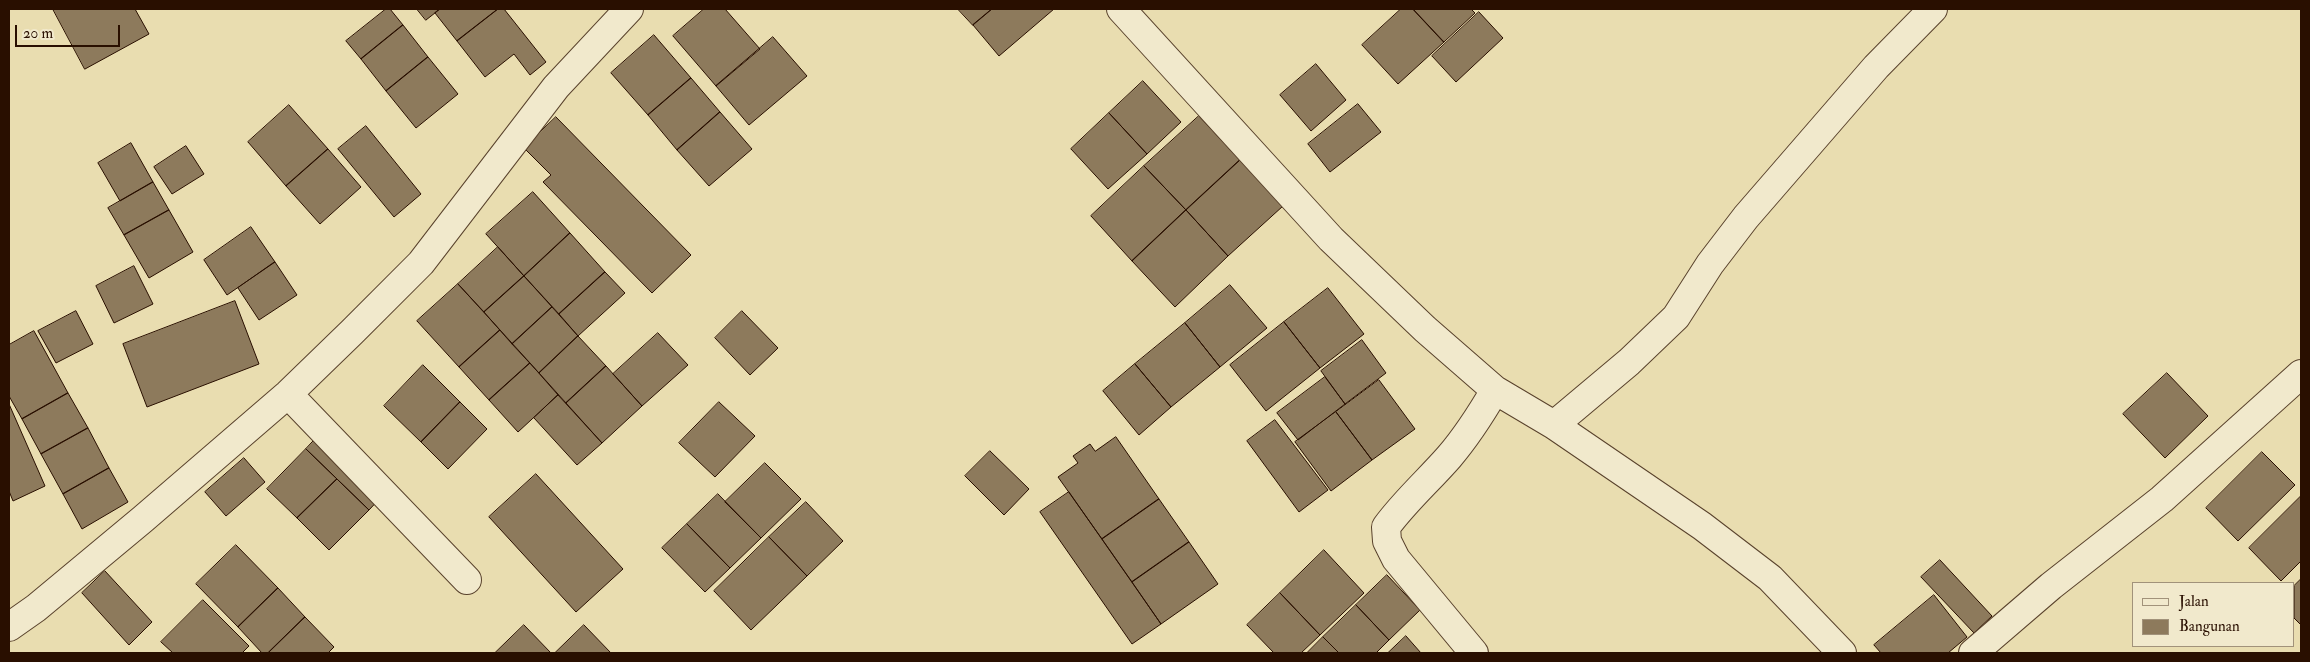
<!DOCTYPE html>
<html>
<head>
<meta charset="utf-8">
<style>
	body { margin:0 }
	#map { position:relative; width:2310px; height:662px; overflow:hidden; background:#e9ddb0; font-family:"IM FELL Double Pica",serif }
	canvas { display:block }
	.frame { position:absolute; inset:0; border:10px solid #290f00; pointer-events:none }
	.legend { position:absolute; left:2132px; top:582px; width:162px; height:65px; box-sizing:border-box; background:#f1e9cc; border:1px solid #a1927a; margin:0; padding:6px 9px; list-style:none; font-size:15px; color:#290f00 }
	.legend li { display:flex; align-items:center; gap:10px; height:25px }
	.legend b { width:25px; border:1px solid #a1927a }
	.scale { position:absolute; left:15px; top:25px; width:105px; height:22px; box-sizing:border-box; border:2px solid #290f00; border-top:0; padding-left:6px; font-size:15px; line-height:18px; white-space:nowrap; color:#290f00; -webkit-text-stroke:4px #f1e9cc; paint-order:stroke }
</style>
</head>
<body>
<div id="map">
<canvas width="2310" height="662"></canvas>
<div class="frame"></div>
<ul class="legend">
<li><b style="height:6px;background:#f1e9cc"></b>Jalan</li>
<li><b style="height:14px;background:#8d7a5c"></b>Bangunan</li>
</ul>
<div class="scale">20 m</div>
</div>
<script>
const context = document.querySelector('canvas').getContext('2d');
context.lineJoin = 'round';
function fillPath(path, color) { context.fillStyle = color; context.fill(path, 'evenodd'); }
function trace(path, color, width, dash) { context.strokeStyle = color; context.lineWidth = width; context.lineCap = dash ? 'butt' : 'round'; context.setLineDash(dash || []); context.stroke(path); }
const building = new Path2D(`
	M53,9h82l14,25 -64,35z
	M386,9h4l13,16 -42,34 -15,-18z
	M417,9h23l-14,11z
	M440,9h58l-41,32 -22,-28z
	M498,9h6l42,53 -16,13 -16,-21 -29,23 -28,-36z
	M704,9h21l35,40 -44,37 -43,-50z
	M958,9h34l-19,16z
	M992,9h62l-55,47 -26,-31z
	M1401,9h12l31,33 -46,42 -36,-39z
	M1413,9h58l4,4 -31,29z
	M1479,12l24,26 -47,44 -24,-26z
	M403,25l25,32 -42,34 -25,-32z
	M654,35l37,43 -43,37 -37,-42z
	M773,37l34,39 -58,49 -33,-39z
	M428,57l30,37 -42,34 -30,-37z
	M1316,64l30,36 -35,31 -31,-36z
	M691,78l29,34 -43,38 -29,-35z
	M1143,81l38,41 -34,32 -38,-41z
	M1358,104l23,28 -51,40 -22,-28z
	M289,105l39,44 -42,37 -38,-44z
	M720,112l32,37 -43,37 -32,-36z
	M1109,113l38,41 -39,35 -37,-40z
	M1199,116l41,44 -54,50 -42,-44z
	M556,117l135,138 -39,38 -109,-111 8,-7 -27,-27z
	M366,126l55,68 -27,23 -56,-68z
	M131,143l22,39 -33,19 -22,-38z
	M186,146l18,28 -32,20 -18,-27z
	M328,149l33,38 -41,37 -34,-38z
	M1240,160l43,46 -55,50 -42,-46z
	M1144,166l42,44 -54,51 -41,-45z
	M153,182l16,28 -45,25 -16,-27z
	M533,192l37,41 -46,43 -38,-42z
	M169,210l24,42 -44,26 -25,-43z
	M1186,210l42,46 -53,51 -43,-46z
	M251,227l24,35 -48,33 -23,-35z
	M570,233l35,39 -46,42 -35,-38z
	M498,247l26,29 -40,36 -26,-28z
	M275,262l22,33 -38,25 -21,-32z
	M134,266l19,38 -39,19 -18,-37z
	M605,272l20,21 -47,43 -19,-22z
	M524,276l28,31 -40,37 -28,-32z
	M458,284l42,46 -41,37 -42,-46z
	M1230,285l37,43 -47,39 -35,-44z
	M1328,288l36,46 -44,34 -36,-46z
	M235,301l24,63 -112,43 -24,-63z
	M552,307l26,29 -39,37 -27,-29z
	M76,311l17,33 -37,19 -18,-32z
	M742,311l36,37 -28,27 -35,-37z
	M1284,322l36,46 -54,43 -36,-46z
	M1185,323l35,44 -49,40 -36,-43z
	M500,330l30,33 -41,37 -30,-33z
	M34,331l34,62 -46,26 -13,-23v-51z
	M658,333l30,32 -46,41 -29,-32z
	M578,336l28,30 -40,37 -27,-30z
	M1362,340l24,33 -41,31 -24,-33z
	M530,363l28,32 -40,37 -29,-32z
	M1135,364l36,43 -32,28 -36,-44z
	M423,365l37,37 -39,40 -37,-36z
	M606,366l36,40 -40,37 -36,-40z
	M2167,373l41,43 -43,42 -42,-44z
	M1325,377l20,27 -47,36 -21,-27z
	M1379,380l36,49 -43,31 -36,-48z
	M68,393l20,35 -47,26 -19,-35z
	M558,395l44,48 -25,22 -43,-47z
	M460,402l27,27 -39,40 -27,-27z
	M719,402l36,34 -40,41 -36,-34z
	M9,404l36,82 -32,15 -4,-10z
	M1336,412l36,48 -41,31 -36,-49z
	M1275,420l53,70 -29,22 -52,-71z
	M88,428l21,40 -46,26 -22,-40z
	M321,433l62,62 -14,15 -63,-61z
	M1116,437l43,62 -57,40 -44,-62 20,-14 -5,-7 17,-12 5,7z
	M306,449l31,30 -40,39 -30,-29z
	M990,451l39,38 -25,26 -39,-39z
	M2262,452l33,33 -57,56 -32,-33z
	M244,458l21,24 -39,34 -21,-24z
	M765,463l36,36 -40,39 -36,-36z
	M109,468l19,34 -46,27 -19,-35z
	M536,474l87,95 -47,43 -87,-95z
	M337,479l32,31 -40,40 -32,-32z
	M1069,492l92,132 -29,20 -92,-132z
	M718,494l43,44 -31,30 -43,-44z
	M2301,496v65l-20,20 -32,-33z
	M1159,499l30,43 -57,40 -30,-43z
	M806,502l37,39 -36,35 -38,-39z
	M687,524l43,44 -25,24 -43,-44z
	M769,537l38,39 -56,54 -37,-39z
	M1189,542l29,42 -57,40 -29,-42z
	M236,545l42,43 -40,39 -42,-43z
	M1324,550l40,43 -44,42 -40,-42z
	M1940,560l52,56 -18,17 -53,-56z
	M105,571l47,51 -23,23 -47,-52z
	M1387,575l33,35 -31,30 -33,-35z
	M2301,579v46l-7,-7v-32z
	M278,588l27,29 -37,36h-6l-24,-26z
	M1280,593l40,42 -19,18h-27l-27,-28z
	M1934,595l33,42 -19,16h-67l-7,-8z
	M203,600l46,46 -7,7h-69l-12,-11z
	M1356,605l33,35 -13,13h-37l-16,-16z
	M305,617l29,30 -6,6h-60z
	M524,625l27,28h-56z
	M584,625l27,28h-56z
	M1406,636l15,17h-33z
	M1323,637l16,16h-32z`);
fillPath(building, '#8d7a5c');
trace(building, '#290f00', 1);
const minor = new Path2D(`
	M1121,9l210,230 94,90 70,61 59,35 148,101 68,52 72,75
	M288,394l179,186
	M1554,425l75,-63 47,-45 34,-53 36,-47 130,-150 57,-58
	M9,627l27,-19 107,-89 145,-125 64,-62 69,-69 135,-176 73,-78
	M1474,653l-78,-94 -9,-18 -1,-14c19,-26 42,-46 63,-70 18,-21 32,-43 46,-67
	M1973,653l78,-67 111,-87 139,-125`);
trace(minor, '#59422c', 30);
trace(minor, '#f1e9cc', 28);
</script>
</body>
</html>
